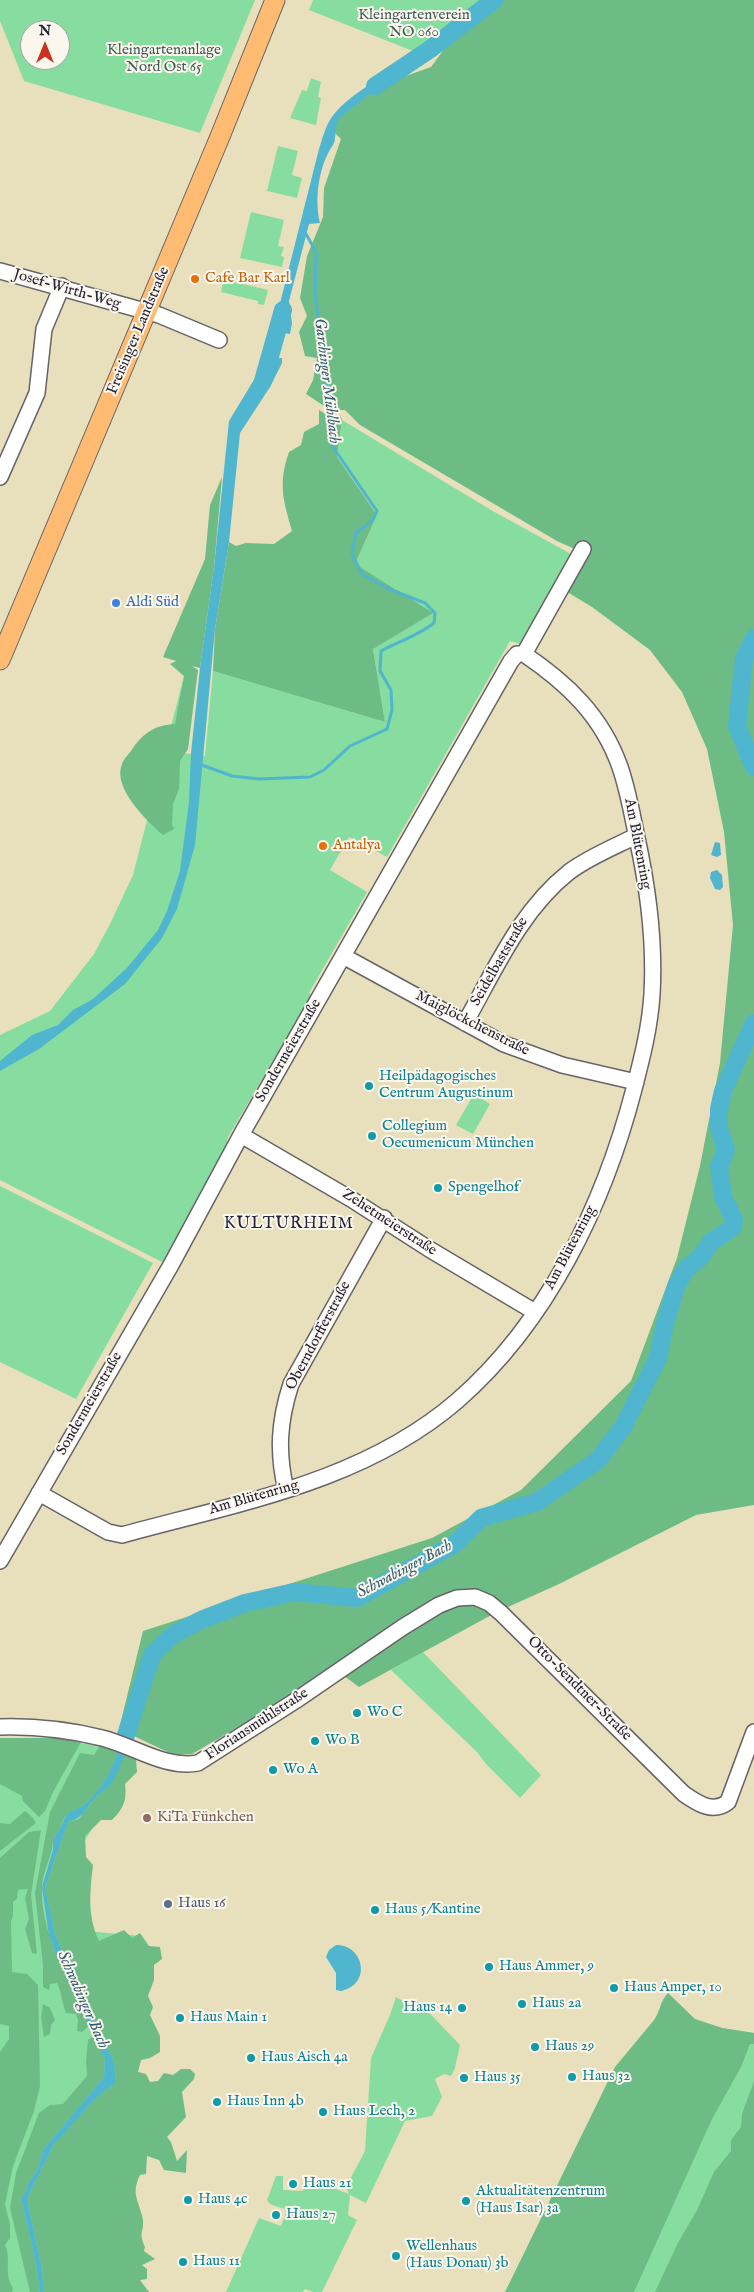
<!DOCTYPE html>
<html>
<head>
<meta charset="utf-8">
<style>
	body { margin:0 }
	#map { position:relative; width:754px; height:2292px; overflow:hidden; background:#e8e0bc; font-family:"IM FELL English",serif }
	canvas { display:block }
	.north { position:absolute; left:20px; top:20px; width:50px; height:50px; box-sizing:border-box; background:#fbf7ec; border:1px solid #a4a2a5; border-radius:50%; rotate:0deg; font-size:14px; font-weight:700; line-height:20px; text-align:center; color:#22223b }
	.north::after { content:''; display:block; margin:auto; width:18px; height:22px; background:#c8321e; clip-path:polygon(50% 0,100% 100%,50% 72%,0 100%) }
</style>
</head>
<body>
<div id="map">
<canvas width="754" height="2292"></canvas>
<div class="north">N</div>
</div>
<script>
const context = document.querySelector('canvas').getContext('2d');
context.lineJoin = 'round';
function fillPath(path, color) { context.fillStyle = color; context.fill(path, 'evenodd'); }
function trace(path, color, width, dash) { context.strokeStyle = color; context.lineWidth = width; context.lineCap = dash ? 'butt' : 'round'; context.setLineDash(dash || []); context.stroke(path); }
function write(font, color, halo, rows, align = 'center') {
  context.font = font + ' "IM FELL English",serif'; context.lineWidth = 4; context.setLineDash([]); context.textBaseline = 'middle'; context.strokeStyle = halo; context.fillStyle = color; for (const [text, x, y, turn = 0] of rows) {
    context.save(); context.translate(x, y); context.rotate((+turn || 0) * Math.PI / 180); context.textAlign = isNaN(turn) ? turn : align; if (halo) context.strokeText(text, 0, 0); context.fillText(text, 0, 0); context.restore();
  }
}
fillPath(new Path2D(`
	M0,0h255l-55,133 -176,-52 -24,-60zM30,30h30v30h-30z
	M313,0h167l-62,53 -109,-43z
	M311,78l10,4 -3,15 3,1 -5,27 -26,-7 12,-28 5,1z
	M278,146l20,5 -6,24 10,3 -5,20 -30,-7z
	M251,212l33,8 -6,26 6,1 -3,9 3,1 -2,10 -42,-9z
	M224,279l4,1v3h2l1,-2 37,9 -4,15 -6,-1v-3l-37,-9z
	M342,420l149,90 80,44 -51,90 -10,-3 -123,216 -38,-20 -19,33 37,22 -58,101 3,2 -84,142 -4,23 -58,104 -166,-84v-145l50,-24 44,-57 16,-30 23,-49 51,-199 -8,76 29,4 8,-85 172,51 -12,-73 -18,-85 22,-49 -40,-58z
	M474,1094l16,10 -17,30 -17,-9z
	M0,1186l153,77 -77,136 -76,-37z
	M423,1652l118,123 -21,23 -34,-34 -9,-12 -86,-82z
	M0,1738h54l48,9 34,12 -64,102 -8,68 77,7 -20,356h-121z
	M396,1997l10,6 3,7 8,-10 43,45 -5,23 -4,8 -7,-2 -9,5 7,18 -10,19 -27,5 -39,82 -16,-8 -2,20 9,5 -35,72h-9l-8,-3 -2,3h-77l33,-74 22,8 6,-16 -17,-6 -3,-4 9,-24h7v14l20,1 1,-14 45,17 -3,-7 19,-36 6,-93 19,-43z
	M695,2019l27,9 32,5v259h-190z`), '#87dc9f');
fillPath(new Path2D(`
	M480,0h274v1505l-58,10 -137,69 -62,28 -138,75 -23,-17 -144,84 -18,1 -55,-26 24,-98 289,-93 89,-48 110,-109 46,-123 23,-92 20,-103 13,-138 -9,-93 -17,-83 -25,-57 -32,-42 -58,-43 -28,-17 15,-39 -22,-10 -197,-116 -15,-15h-15l-24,-16 7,-14 4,-22 -12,-2 -6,-24 8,-16 -7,-18 7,-42 16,-39 1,-29 17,-49 -6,-6v-8l3,-7 45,-34 48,-17z
	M319,410l8,5h13l2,5 -5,37 40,58 -22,49 78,49 -60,36 12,73 -172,-51 2,-42 14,-87 7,4 10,-3 28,1 18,-13c-9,-32 -14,-47 -3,-79l12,-7 3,-13 15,-8z
	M222,477l-8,90 -14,101 -8,-2 6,4 -10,79 -8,12 -1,28 -6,15 -1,20 2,5 -11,6c-16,-14 -51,-47 -41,-71 2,-6 8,-11 11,-16 11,-16 23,-23 42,-24l9,-48 -14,-12 6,-3 -13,-4 42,-98 5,-54z
	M0,1738h54l27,4 -28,50 -8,19 -6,6 -16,-16 -1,-5 -22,-12z
	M100,1746l18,6c-5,18 -18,40 -33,52 -5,6 -13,6 -19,12 -6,7 -4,14 -13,23 0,17 -11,32 -11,49 -2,46 29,96 48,137l-8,7 -5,-1 1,-11 -2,-6 -10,-1c-4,-10 -4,-19 -9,-30l-7,1 -1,6 -6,-3v-22l-8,-72 15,-81 30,-59 14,2z
	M124,1754l12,5 1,13 -12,12c2,16 -1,24 -13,36h-11l-16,16 1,21 7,8c-3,27 -6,50 6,76l25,-11 8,8 8,-5 9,13 11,1 2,12 -8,6v15l-6,16 5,11 -3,8 10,21v16l-10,6 -9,2 -3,12 8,2 4,8 8,-1 6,-8 9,2 8,-6h9l5,5 -1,5 -12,13 4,25 -19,20 4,5 6,19 10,-11 -1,23 -22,-3 -5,-10 -12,-4 -1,18 -6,1c-10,20 0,27 3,45 1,13 -5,12 2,27l-1,4 11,8 -13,6 5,4v10l-7,1 9,12h-105l-3,-27 -14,-66 26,-53 40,-45 23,-19 -2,-20 -43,-89 -16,-39 -10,-46 23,-66 11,-3 15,-20 15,-13z
	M25,1811l8,7 3,5 -36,28v-28l10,1z
	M41,1830l-10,65 6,59 -5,-1 -7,-24 4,-10 -4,-21 3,-9 -10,1 -1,9 -4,3v13l-2,7 1,50 15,2 11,11 2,101 -6,25 -21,55 -8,38 5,21v13l-5,7c7,14 -2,28 8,43l-1,4h-12v-240l9,-13v-13l-9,-2v-166l29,-26z
	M668,1993l27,26 27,9 32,5v11h-4l-9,23 -29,52 -78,173h-129l110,-225 39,-47c7,-10 5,-17 14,-27z
	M43,2004l7,4 5,12 -4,5 -1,9 -6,3 -3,-20z
	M95,2035l10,24 -1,18 -61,73 -5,19 -11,16v5l-6,7 15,66 4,29h-10l-20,-84 6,-35 23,-60 11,-8 13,-1 24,-28 -1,-14 2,-22z
	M754,2081v211h-99l23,-49 19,-33 17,-38 17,-21v-11l10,-13 1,-13z`), '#6dbc86');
fillPath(new Path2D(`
	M392,70l5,9 -14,5 -44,34c-5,8 -2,20 -6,27 -14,20 -19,53 -13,78l-11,1 -20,77 3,22 -2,11 -17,-3 46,-182c4,-12 7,-26 16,-36 14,-17 38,-30 57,-43z
	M268,358h14v5l-12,24 -30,46 -11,109 -14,87 -20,216 -18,64 -15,29 -37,46 -86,65 -39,22v-10l32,-26 26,-10 15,-15 20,-11 34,-31 31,-38 9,-19 13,-40 9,-69 2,-49 9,-85 14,-101 15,-146 26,-43 13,-16z
	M715,842l5,1 1,12 -4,2 -6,-2z
	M717,870l5,5 1,12 -3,3 -5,-1 -5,-11 1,-6z
	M128,1715l6,1c-5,23 -10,49 -24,69 -4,5 -10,8 -15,13 -11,12 -10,19 -27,24l-23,66 10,46 16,39 43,89 2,20 -23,19 -40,45 -26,53 14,66 3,27h-4l-4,-29 -15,-66 6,-7v-5l11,-16 5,-19 61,-73 1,-18 -48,-103 -8,-21 -7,-48 11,-37v-11c8,-8 8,-18 16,-26 4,-4 12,-4 16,-9 26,-22 36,-57 43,-89z
	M336,1945c27,-1 37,39 5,46l-5,-1v-17l-10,-16 3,-7z`), '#50b5ce');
trace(new Path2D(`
	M202,765l30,11 27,3 51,-2 14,-7 26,-24 37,-17 5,-19 -1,-20 -11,-19 1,-20c17,-9 38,-16 53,-28l1,-10 -10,-10 -36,-14 -27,-15 -10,-20 4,-21 16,-12 5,-10 -44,-64v-24l-18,-128 1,-43 -11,-20`), '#50b5ce', 3);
trace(new Path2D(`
	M375,86l54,-36 65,-50
	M263,381l20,-71
	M754,638l-10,21 -7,67 17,41
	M125,1738l27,-83 22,-21 27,-14 44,-17 49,-11 63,6 98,-54 26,-26 56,-16 61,-42 25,-33 35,-69 7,-35 12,-39 10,-16 13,-10 11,-16 22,-15 1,-8 -11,-22 -4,-30 7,-17 -7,-22v-19l4,-18 31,-68`), '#50b5ce', 18);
const minor = new Path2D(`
	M0,271l159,44 60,25
	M0,477l37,-84 7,-64 18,-43
	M524,654l59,-105
	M343,956l161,88 58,21 74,17
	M465,1023c30,-53 55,-112 104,-151 20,-15 45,-25 67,-36
	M241,1135l110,64 78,50 106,63
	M286,1490c-9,-38 -7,-69 5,-106l93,-166
	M39,1493l69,39 14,3c116,-32 241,-53 335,-134 91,-79 147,-197 177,-312 8,-31 16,-62 18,-95 3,-52 -4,-106 -15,-156 -5,-24 -9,-48 -17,-71 -18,-51 -53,-84 -96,-113
	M0,1561l171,-296 70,-130 270,-474 6,-7h7
	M0,1727c34,-1 69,3 102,11 32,8 63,31 96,25l97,-62 108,-74 36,-22 18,-7 18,-1 14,6 12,10 183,181c13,9 29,20 44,8l26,-70`);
const major = new Path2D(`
	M0,660l219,-521 56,-139`);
trace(minor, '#676468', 18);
trace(major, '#676468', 21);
trace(minor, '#fff', 15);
trace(major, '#febb71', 19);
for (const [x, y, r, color] of [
	[195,279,5,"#e8710a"],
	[116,603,5,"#3f7fe0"],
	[323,846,5,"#e8710a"],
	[369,1086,5,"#0f9aa8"],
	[372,1136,5,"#0f9aa8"],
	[438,1188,5,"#0f9aa8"],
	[357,1713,5,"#0f9aa8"],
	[315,1741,5,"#0f9aa8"],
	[273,1770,5,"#0f9aa8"],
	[147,1818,5,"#8d6e63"],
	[168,1904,5,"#5c6f8a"],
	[375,1910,5,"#0f9aa8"],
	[489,1967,5,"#0f9aa8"],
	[614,1988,5,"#0f9aa8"],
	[522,2004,5,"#0f9aa8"],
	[462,2008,5,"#0f9aa8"],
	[180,2018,5,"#0f9aa8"],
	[535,2047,5,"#0f9aa8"],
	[251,2058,5,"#0f9aa8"],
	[572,2077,5,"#0f9aa8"],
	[464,2078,5,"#0f9aa8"],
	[217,2102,5,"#0f9aa8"],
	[323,2112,5,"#0f9aa8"],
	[293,2184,5,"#0f9aa8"],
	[188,2200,5,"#0f9aa8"],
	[466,2201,5,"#0f9aa8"],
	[276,2215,5,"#0f9aa8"],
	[396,2256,5,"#0f9aa8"],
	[183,2262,5,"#0f9aa8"]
]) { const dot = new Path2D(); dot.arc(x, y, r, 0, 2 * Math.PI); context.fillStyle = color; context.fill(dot); trace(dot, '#fbf7ec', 2); }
write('15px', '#405a59', '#fbf7ec', [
	["Kleingartenverein",414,16],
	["NO 060",414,33],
	["Kleingartenanlage",164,51],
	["Nord Ost 65",164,68]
]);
write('15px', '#c56008', '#fbf7ec', [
	["Cafe Bar Karl",205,279],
	["Antalya",333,846]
], 'left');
write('15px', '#22223b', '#fbf7ec', [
	["Josef-Wirth-Weg",67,290,16],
	["Freisinger Landstraße",139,331,-67],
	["Am Blütenring",637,844,79],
	["Seidelbaststraße",500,962,-60],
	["Maiglöckchenstraße",472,1024,27],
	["Sondermeierstraße",289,1051,-60],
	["Zehetmeierstraße",389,1223,33],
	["Am Blütenring",571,1248,-62],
	["Oberndorfferstraße",319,1336,-62],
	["Sondermeierstraße",90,1404,-60],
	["Am Blütenring",254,1498,-16],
	["Otto-Sendtner-Straße",579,1689,45],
	["Floriansmühlstraße",257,1725,-33]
]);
write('15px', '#366cbe', '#fbf7ec', [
	["Aldi Süd",126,603]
], 'left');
write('15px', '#0d838f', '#fbf7ec', [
	["Heilpädagogisches",379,1077],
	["Centrum Augustinum",379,1094],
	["Collegium",382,1127],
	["Oecumenicum München",382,1144],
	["Spengelhof",448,1188],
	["Wo C",367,1713],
	["Wo B",325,1741],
	["Wo A",283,1770],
	["Haus 5/Kantine",385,1910],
	["Haus Ammer, 9",499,1967],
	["Haus Amper, 10",624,1988],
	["Haus 2a",532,2004],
	["Haus 14",452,2008,"right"],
	["Haus Main 1",190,2018],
	["Haus 29",545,2047],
	["Haus Aisch 4a",261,2058],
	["Haus 32",582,2077],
	["Haus 35",474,2078],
	["Haus Inn 4b",227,2102],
	["Haus Lech, 2",333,2112],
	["Haus 21",303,2184],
	["Aktualitätenzentrum",476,2192],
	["(Haus Isar) 3a",476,2209],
	["Haus 4c",198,2200],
	["Haus 27",286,2215],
	["Wellenhaus",406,2247],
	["(Haus Donau) 3b",406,2264],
	["Haus 11",193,2262]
], 'left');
write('15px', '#785e54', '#fbf7ec', [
	["KiTa Fünkchen",157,1818]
], 'left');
write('15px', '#4e5e75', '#fbf7ec', [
	["Haus 16",178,1904]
], 'left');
write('italic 16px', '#345d76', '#fbf7ec', [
	["Garchinger Mühlbach",326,381,83],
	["Schwabinger Bach",405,1570,-28],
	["Schwabinger Bach",82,2000,66]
]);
context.letterSpacing = '1px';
write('16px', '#22223b', '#fbf7ec', [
	["KULTURHEIM",289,1225]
]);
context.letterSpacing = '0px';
</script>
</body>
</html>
